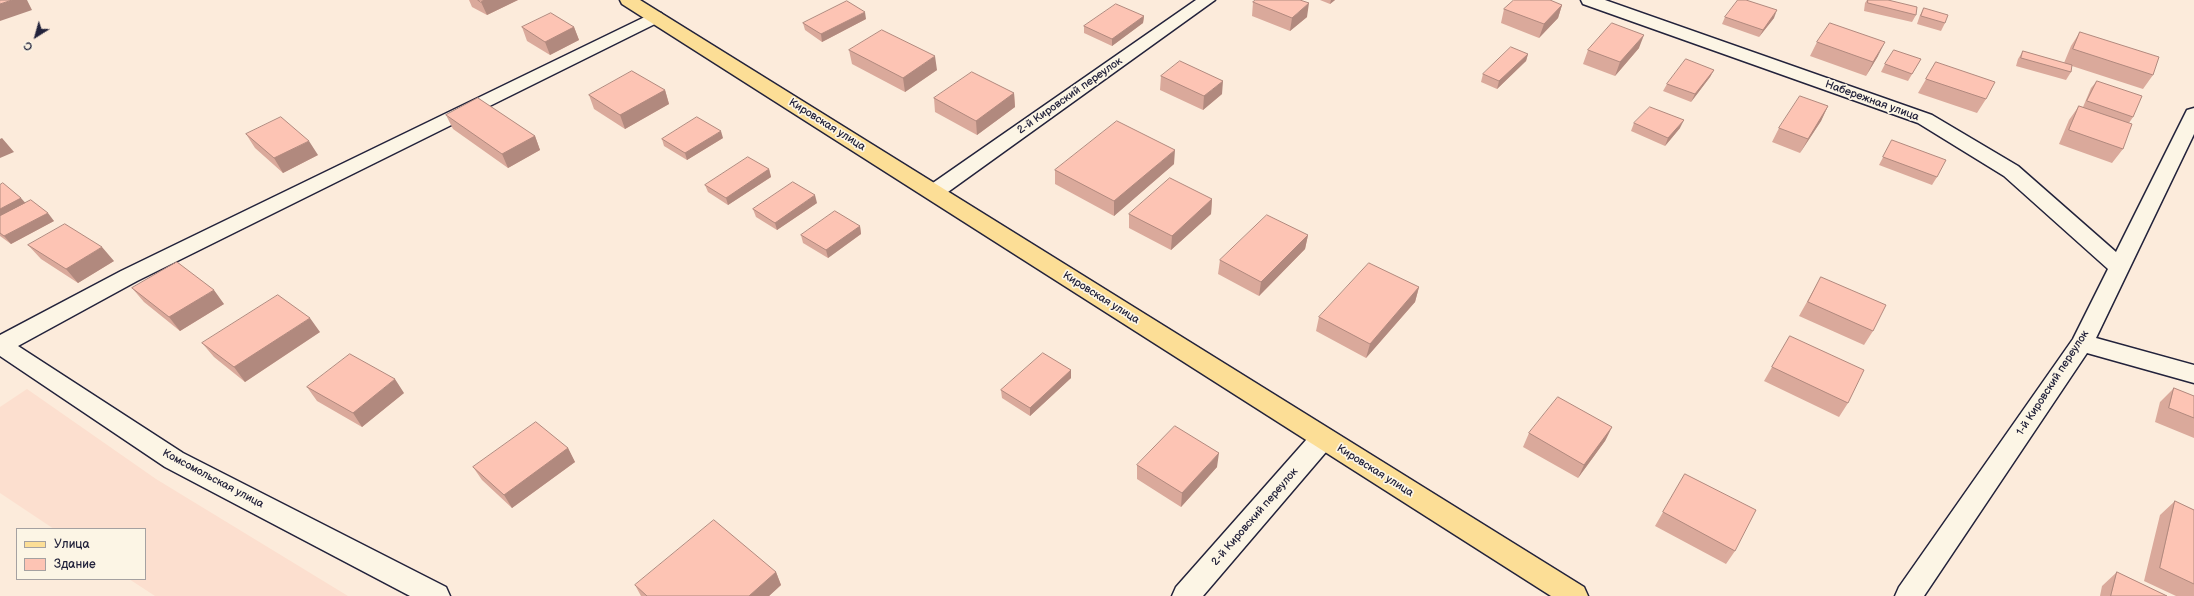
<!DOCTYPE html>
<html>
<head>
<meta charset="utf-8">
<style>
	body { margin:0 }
	#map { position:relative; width:2194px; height:596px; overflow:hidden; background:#fcebdb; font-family:"Balsamiq Sans",sans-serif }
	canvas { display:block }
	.legend { position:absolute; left:16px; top:528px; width:130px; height:52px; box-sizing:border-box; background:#fcf5e5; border:1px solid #a5a1a1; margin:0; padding:5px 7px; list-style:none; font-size:12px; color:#22223b }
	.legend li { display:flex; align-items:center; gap:8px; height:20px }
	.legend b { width:20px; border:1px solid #a5a1a1 }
	.north { position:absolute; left:16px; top:16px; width:40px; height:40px; -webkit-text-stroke:3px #fcf5e5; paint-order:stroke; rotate:217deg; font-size:11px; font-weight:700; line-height:16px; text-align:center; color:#22223b }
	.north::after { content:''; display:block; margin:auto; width:14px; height:18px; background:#22223b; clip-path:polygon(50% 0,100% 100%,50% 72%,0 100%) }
</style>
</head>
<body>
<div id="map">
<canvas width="2194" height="596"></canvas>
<ul class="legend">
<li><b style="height:5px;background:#fcde96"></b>Улица</li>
<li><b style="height:11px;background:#fdc4b4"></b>Здание</li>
</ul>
<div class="north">С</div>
</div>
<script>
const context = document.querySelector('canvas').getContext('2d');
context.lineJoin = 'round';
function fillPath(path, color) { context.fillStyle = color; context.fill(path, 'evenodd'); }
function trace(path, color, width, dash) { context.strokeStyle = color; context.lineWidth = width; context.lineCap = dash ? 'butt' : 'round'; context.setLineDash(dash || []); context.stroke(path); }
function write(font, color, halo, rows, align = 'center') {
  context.font = font + ' "Balsamiq Sans",sans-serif'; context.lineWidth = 3.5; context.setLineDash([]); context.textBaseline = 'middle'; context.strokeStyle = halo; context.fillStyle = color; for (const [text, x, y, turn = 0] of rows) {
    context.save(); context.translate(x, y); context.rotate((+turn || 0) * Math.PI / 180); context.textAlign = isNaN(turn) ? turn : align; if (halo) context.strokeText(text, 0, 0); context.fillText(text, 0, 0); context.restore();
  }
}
fillPath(new Path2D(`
	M27,389l129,90 192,117h-193l-26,-17h16v-50h-91l-54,-36v-86z`), '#fcdfcf');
const minor = new Path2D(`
	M1196,0h19l-274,197 -7,2 -7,-2 -3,-5 3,-5z
	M1581,0h24l327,115 86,51 98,86 71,-142 7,-2v26l-98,204 98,27v18l-107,-30 -163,243h-29l4,-9 174,-248 35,-70 -104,-93 -86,-53 -335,-119z
	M655,12l6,1 3,4 -3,4 -524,260 -119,65 165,107 263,134 4,9h-40l-245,-129 -165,-111v-21l121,-64z
	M1323,428l9,3 3,7 -3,7 -129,151h-31l4,-9 138,-156z`);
const major = new Path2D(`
	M620,0h20l944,587 4,9h-37l-929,-592z`);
trace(minor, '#22223b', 3);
trace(major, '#22223b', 3);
fillPath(minor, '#fcf5e5');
fillPath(major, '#fcde96');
fillPath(new Path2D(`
	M469,0h49l-31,15 -15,-8z
	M1320,0h15l-5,4z
	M1867,0h21l28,15 -4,7 -48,-11 1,-8z
	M1253,2l54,15 -17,14 -38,-15z
	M1562,5l-4,13 -19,20 -38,-15 3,-14z
	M1924,8l21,15 -4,8 -24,-7 3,-9z
	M1144,16l-1,7 -31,23 -28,-13v-7z
	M1725,17l49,1 -15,19 -37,-13z
	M866,19l-44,23 -17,-12 -2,-7z
	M522,27h52l5,13 -29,15 -23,-14z
	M2080,32l73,43 -10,14 -71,-23 -1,6 -5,8 -50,-14 2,-7 5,-8 41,12 7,-17z
	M1817,42l61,14 -12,20 -56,-20z
	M1639,48l-24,28 -32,-12 5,-14z
	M849,50l88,20 -32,22 -53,-28z
	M1528,54l-2,7 -29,28 -16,-7 2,-8z
	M1921,59l-13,22 -27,-9 4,-8z
	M1936,62l50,37 -9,14 -59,-20z
	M1714,70l-4,7 -19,25 -28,-11 4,-7z
	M1161,76l61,18 -19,16 -43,-20z
	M2097,81l36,36 -4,6 -6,26 -11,14 -53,-19 10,-24 10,-14 4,1 8,-19z
	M665,90l4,14 -44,25 -31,-20 -5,-14z
	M1014,93l1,14 -38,28 -42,-23 -1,-14z
	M1828,106l-7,15 -21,32 -28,-11 7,-14z
	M446,115l89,21 5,14 -32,18 -55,-39z
	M1634,123l46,5 -15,18 -34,-15z
	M246,134l72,21 -35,18 -28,-25z
	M723,138l-36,22 -23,-14 -2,-7z
	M1892,140l45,37 -5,8 -53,-20z
	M1174,164l-60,52 -59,-32v-14z
	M769,169l2,8 -43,28 -20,-13 -3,-7z
	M0,185l25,18 29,18 -43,23 -11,-8z
	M1212,199l-1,15 -40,36 -42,-22v-14z
	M817,203l-40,27 -21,-13 -3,-8z
	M860,226l1,8 -33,24 -25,-15 -2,-8z
	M1308,235l-3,14 -46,47 -41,-22 2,-14z
	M28,245l86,16 -36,22 -37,-24z
	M1821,277l52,54 -9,14 -65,-29z
	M1419,287l-4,15 -49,56 -50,-27 3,-14z
	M132,288l92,16 -44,27 -36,-29z
	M320,332l-75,50 -31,-25 -12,-14z
	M1790,336l58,67 -9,14 -75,-36z
	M1071,370v8l-41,38 -28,-18 -1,-8z
	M307,387l97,6 -42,34 -45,-26z
	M2174,388l20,8v42l-39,-16 5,-20z
	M1612,427l-7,14 -27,37 -55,-31 6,-14z
	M568,448l7,14 -63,46 -30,-28 -9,-13z
	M1137,465l80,2 -36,40 -44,-28z
	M1685,474l50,77 -9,13 -71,-38z
	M2175,501l19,9v86h-18l-32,-15 16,-66z
	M776,572l5,13 -12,11h-128l-6,-11z
	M2117,572l50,24h-67l2,-10z`), '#daa99b');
fillPath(new Path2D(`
	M12,0h15l5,10 -32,11v-17z
	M484,0h34l-31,15 -6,-13z
	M1331,0h4l-5,4z
	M1309,3l-2,14 -17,14 2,-13z
	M1562,5l-4,13 -19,20 5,-14z
	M1777,10l-3,8 -15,19 4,-7z
	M865,12l1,7 -44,23 -1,-8z
	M1144,16l-1,7 -31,23v-7z
	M574,27l5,13 -29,15 -5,-13z
	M1644,35l-5,13 -24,28 5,-14z
	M1885,42l-7,14 -12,20 7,-14z
	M1528,54l-2,7 -29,28 2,-8z
	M935,56l2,14 -32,22 -2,-14z
	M1714,70l-4,7 -19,25 4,-8z
	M1223,81l-1,13 -19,16 1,-14z
	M665,90l4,14 -44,25 -5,-14z
	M1014,93l1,14 -38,28 -1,-14z
	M1828,106l-7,15 -21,32 8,-14z
	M1684,120l-4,8 -15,18 3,-8z
	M721,131l2,7 -36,22 -2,-7z
	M535,136l5,14 -32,18 -6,-14z
	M2,138l12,14 -14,6v-19z
	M309,141l9,14 -35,18 -9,-15z
	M1175,150l-1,14 -60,52v-15z
	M769,169l2,8 -43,28 -2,-7z
	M815,195l2,8 -40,27 -2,-7z
	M21,198l7,8 -28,14v-11z
	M1212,199l-1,15 -40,36 1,-14z
	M48,213l6,8 -43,23 -7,-8z
	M860,226l1,8 -33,24 -2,-8z
	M1308,235l-3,14 -46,47 2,-14z
	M102,247l12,14 -36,22 -12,-14z
	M1419,287l-4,15 -49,56 4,-14z
	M214,290l10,14 -44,27 -11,-14z
	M310,318l10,14 -75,50 -11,-15z
	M1071,370v8l-41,38v-8z
	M395,379l9,14 -42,34 -9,-14z
	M1612,427l-7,14 -27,37 6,-13z
	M568,448l7,14 -63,46 -8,-13z
	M1219,453l-2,14 -36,40 1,-14z
	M776,572l5,13 -12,11h-20z`), '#b1897e');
const building = new Path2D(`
	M0,0h12l-12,4z
	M478,0h6l-3,2z
	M1256,0h44l9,3 -17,15 -39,-16z
	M1514,0h36l12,5 -18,19 -40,-15z
	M1738,0h8l31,10 -14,20 -38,-13z
	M1868,0h20l29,7 -1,8 -48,-12z
	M847,1l18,11 -44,22 -18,-11z
	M1116,4l28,12 -32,23 -28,-13z
	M1924,8l24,7 -3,8 -24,-7z
	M551,13l23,14 -29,15 -23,-15z
	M1612,23l32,12 -24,27 -32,-12z
	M1830,23l55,19 -12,20 -56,-20z
	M882,30l53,26 -32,22 -54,-28z
	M2080,32l79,25 -6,18 -80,-26z
	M1511,47l17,7 -29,27 -16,-7z
	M1894,50l27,9 -9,15 -27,-10z
	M2023,51l49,14 -1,7 -50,-14z
	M1686,59l28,11 -19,24 -28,-10z
	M1180,61l43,20 -19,15 -43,-20z
	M1936,62l59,20 -9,17 -60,-20z
	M632,71l33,19 -45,25 -31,-20z
	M972,72l42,21 -38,28 -42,-23z
	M2097,81l45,15 -9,21 -46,-16z
	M1800,96l28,10 -20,33 -29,-11z
	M478,98l57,38 -33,18 -56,-39z
	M2079,106l53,18 -9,25 -54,-19z
	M1650,107l34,13 -16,18 -34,-15z
	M281,117l28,24 -35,17 -28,-24z
	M697,117l24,14 -36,22 -23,-14z
	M1117,121l58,29 -61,51 -59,-31z
	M1892,140l54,20 -9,17 -54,-20z
	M748,157l21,12 -43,29 -21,-13z
	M1170,178l42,21 -40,37 -43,-22z
	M793,182l22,13 -40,28 -22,-14z
	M3,183l18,15 -21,11v-24z
	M31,200l17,13 -44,23 -4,-3v-17z
	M835,211l25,15 -34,24 -25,-15z
	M1267,215l41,20 -47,47 -41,-22z
	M65,224l37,23 -36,22 -38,-24z
	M177,262l37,28 -45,27 -37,-29z
	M1369,263l50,24 -49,57 -51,-27z
	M1821,277l65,28 -13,26 -65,-29z
	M278,295l32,23 -76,49 -32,-24z
	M1790,336l74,34 -16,33 -76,-36z
	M1043,353l28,17 -41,38 -29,-18z
	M350,354l45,25 -42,34 -46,-26z
	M2174,388l20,8v22l-25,-10z
	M1558,397l54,30 -28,38 -55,-32z
	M536,422l32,26 -64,47 -31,-28z
	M1175,426l44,27 -37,40 -45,-28z
	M1685,474l71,36 -21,41 -72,-39z
	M2175,501l19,9v74l-34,-16z
	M714,520l62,52 -27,24h-102l-12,-11z
	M2117,572l50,24h-56z`);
fillPath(building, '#fdc4b4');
trace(building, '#b1897e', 1);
write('11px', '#22223b', '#fcf5e5', [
	["2-й Кировский переулок",1070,96,-35],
	["Набережная улица",1872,101,20],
	["Кировская улица",827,125,32],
	["Кировская улица",1101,298,32],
	["1-й Кировский переулок",2053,383,-57],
	["Кировская улица",1375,471,32],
	["Комсомольская улица",213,479,28],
	["2-й Кировский переулок",1255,517,-49]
]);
</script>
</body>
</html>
